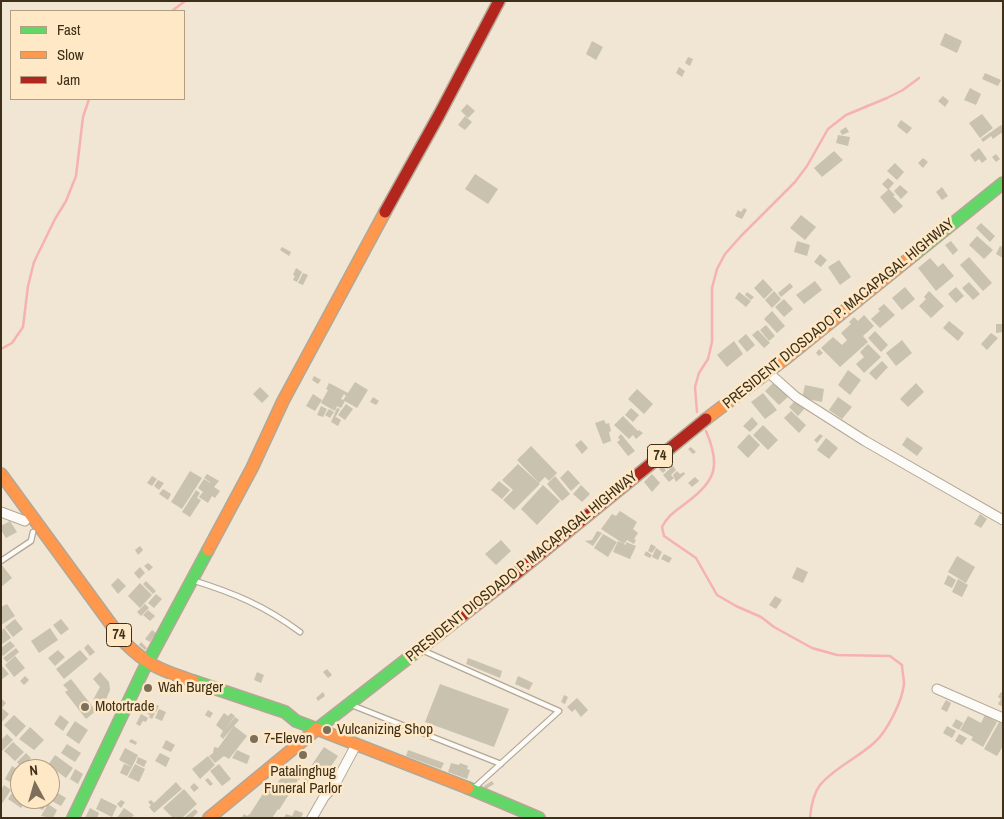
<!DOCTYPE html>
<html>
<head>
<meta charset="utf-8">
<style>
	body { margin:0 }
	#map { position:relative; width:1004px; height:819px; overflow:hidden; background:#f1e5d3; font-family:"Archivo Narrow",sans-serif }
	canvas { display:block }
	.frame { position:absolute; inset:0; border:2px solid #3e2f19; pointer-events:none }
	.legend { position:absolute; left:10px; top:10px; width:175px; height:90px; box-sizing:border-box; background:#fee8c6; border:1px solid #b19e81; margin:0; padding:6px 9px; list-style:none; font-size:15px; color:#3e2f19 }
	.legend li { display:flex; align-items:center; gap:10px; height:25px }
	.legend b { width:25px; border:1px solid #b19e81 }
	.north { position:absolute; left:10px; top:759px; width:50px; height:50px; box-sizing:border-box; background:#fee8c6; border:1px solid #b19e81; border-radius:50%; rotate:354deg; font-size:14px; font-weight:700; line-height:20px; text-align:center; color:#3e2f19 }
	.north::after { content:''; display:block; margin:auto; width:18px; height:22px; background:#7d6f5a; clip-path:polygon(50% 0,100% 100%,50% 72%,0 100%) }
</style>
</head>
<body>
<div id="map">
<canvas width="1004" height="819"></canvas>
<div class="frame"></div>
<ul class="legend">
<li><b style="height:6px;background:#63d668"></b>Fast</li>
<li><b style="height:6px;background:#ff974d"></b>Slow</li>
<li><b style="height:6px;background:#b3261e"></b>Jam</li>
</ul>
<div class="north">N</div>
</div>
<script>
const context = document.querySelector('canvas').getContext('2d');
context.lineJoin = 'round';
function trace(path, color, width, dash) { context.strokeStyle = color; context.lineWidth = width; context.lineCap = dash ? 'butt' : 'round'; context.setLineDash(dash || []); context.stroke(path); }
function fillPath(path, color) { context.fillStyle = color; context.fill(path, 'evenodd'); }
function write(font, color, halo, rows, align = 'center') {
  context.font = font + ' "Archivo Narrow",sans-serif'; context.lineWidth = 5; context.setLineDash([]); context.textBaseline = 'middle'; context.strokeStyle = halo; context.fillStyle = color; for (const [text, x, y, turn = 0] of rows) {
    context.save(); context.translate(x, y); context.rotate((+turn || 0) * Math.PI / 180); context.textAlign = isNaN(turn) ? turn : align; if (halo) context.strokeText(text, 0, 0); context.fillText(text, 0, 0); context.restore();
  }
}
trace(new Path2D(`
	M172,11l13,-10
	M1,349l11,-6 11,-16 5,-41 6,-24 21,-43 11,-18 10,-25 7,-59 6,-18
	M697,412l-2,-25 4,-14 9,-14 4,-17v-54l5,-19 8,-15 16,-18 54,-54 12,-16 21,-37 18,-14 41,-17 16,-8 16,-12
	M706,431c15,35 10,50 -20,72 -11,9 -17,11 -24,24l2,9 32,22 21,37 19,11 25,11 13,10 38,21 25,7 53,1 12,9c0,6 2,13 2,19 -2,18 -17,47 -29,58 -17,16 -40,25 -55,43 -7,9 -9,22 -10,33`), '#f6b2af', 2.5);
fillPath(new Path2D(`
	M945,33l17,8 -5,12 -17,-8z
	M592,41l11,6 -7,13 -10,-6z
	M688,57l5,2 -3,7 -5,-3z
	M679,67l6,4 -3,6 -6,-4z
	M985,73l16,7 -3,6 -16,-7z
	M970,88l11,6 -5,11 -12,-5z
	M943,96l6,5 -4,6 -7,-6z
	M467,104l8,7 -7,7 -7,-7z
	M982,114l11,14 -13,10 -11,-15z
	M465,116l7,6 -7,8 -7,-5z
	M901,120l11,8 -5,6 -10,-8z
	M1001,125l2,3v7l-2,-2 -8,6 -2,-3 -8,6 -2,-3z
	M846,127l3,5 -7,3 -2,-4z
	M838,135l12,2 -2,9 -12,-3z
	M979,148l8,11 -5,4 -3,-4 -4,3 -5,-7z
	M834,151l9,9 -21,17 -8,-9z
	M996,154l4,5 -4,3 -4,-5z
	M923,158l5,4 -5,6 -5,-5z
	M895,163l9,9 -7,8 -10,-9z
	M475,174l23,15 -10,15 -23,-15z
	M888,178l6,5 -6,7 -6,-6z
	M900,185l8,7 -7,7 -7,-8z
	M942,187l6,9 -6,4 -6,-8z
	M889,189l6,6 -2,1 10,10 -9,8 -14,-17z
	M744,208l3,2 -5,9 -7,-3 3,-6 3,2z
	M801,215l15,12 -11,13 -15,-12z
	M981,223l14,13 -5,6 -14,-14z
	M977,236l16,14 -9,9 -15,-14z
	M797,241l13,4 -3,11 -13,-4z
	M951,241l7,9 -5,5 -8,-10z
	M1000,246l3,1v11l-7,-4z
	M282,247l9,5 -2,4 -9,-6z
	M820,254l7,6 -6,7 -7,-5z
	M969,257l23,26 -9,8 -23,-26z
	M930,258l8,9 5,-4 11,13 -18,15 -18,-23z
	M839,260l12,17 -11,8 -12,-18z
	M296,268l6,4 -5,10 -4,-2 2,-4 -2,-1z
	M303,273l5,2 -5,10 -5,-2z
	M763,279l10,11 -9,9 -10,-11z
	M815,281l7,9 -18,14 -8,-9z
	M969,282l11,12 -7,6 -11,-12z
	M790,283l3,4 -12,10 -3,-4z
	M905,287l10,12 -13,11 -10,-12z
	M956,287l8,9 -8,7 -8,-9z
	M774,291l7,8 -9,9 -7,-8z
	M929,291l15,15 -13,12 -12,-12 7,-7 -2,-2z
	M739,292l12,9 -5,6 -11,-9z
	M747,292l7,5 -3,3 -6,-5z
	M784,299l9,10 -9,8 -9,-10z
	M884,304l11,11 -15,13 -9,-9 9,-8 -2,-2z
	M772,311l13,15 -8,7 -13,-14z
	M864,315l10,11 -11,10 5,6 -28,25 -19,-19 12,-11 9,8 5,-5 -6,-7 10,-9 -2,-2 5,-5 4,4z
	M949,321l15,12 -6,8 -15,-13z
	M996,324h7v8l-7,1z
	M766,325l9,11 -6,5 -9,-11z
	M758,330l12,13 -6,5 -12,-13z
	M875,331l13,14 -7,7 -13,-14z
	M991,333l7,5 -11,12 -6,-6z
	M746,334l9,11 -8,7 -9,-11z
	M902,340l10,13 -16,13 -10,-13z
	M734,341l9,13 -16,13 -10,-12z
	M868,344l13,13 -17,16 -8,-9 8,-7 -4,-5z
	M819,349l4,4 -4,3 -3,-3z
	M882,361l6,6 -12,13 -7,-7z
	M848,370l13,10 -11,15 -12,-10z
	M314,376l7,4 -3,4 -6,-4z
	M775,381l14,15 -10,9 -14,-14z
	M355,382l13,8 -11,18 -14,-8 3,-4 -2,-2 -3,5 4,2 -4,7 -4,-2 -2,5 -14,-8 7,-13 -2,-1 3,-6 19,10z
	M916,383l8,9 -16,15 -8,-8z
	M805,385l19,4 -2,13 -20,-4z
	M260,387l9,9 -7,7 -9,-9z
	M637,389l16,15 -9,10 -16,-15z
	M763,393l14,17 -12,9 -14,-17z
	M313,394l9,6 -7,11 -9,-5z
	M373,397l6,4 -3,4 -6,-3z
	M838,397l14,10 -10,12 -13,-9z
	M796,400l9,8 -7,8 -9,-9z
	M346,404l7,5 -8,11 -7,-5z
	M321,406l6,3 -4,8 -6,-2z
	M337,408l3,1 -5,9 1,-1 5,3 -3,6 -7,-4z
	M631,408l8,7 -6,7 -8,-7z
	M329,409l5,3 -4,6 -5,-3z
	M791,411l15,14 -7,8 -15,-15z
	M623,416l15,15 1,-1 4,3 -7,6 -3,-4 -4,4 -15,-14z
	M752,417l6,7 -8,8 -7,-6z
	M604,420l2,4 3,-1 2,8 -2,1 2,9 -8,3 -8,-21z
	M763,425l15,15 -10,10 -15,-15z
	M621,434l14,17 -7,5 -11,-14 3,-2 -2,-3z
	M749,434l11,11 -12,13 -11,-11z
	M820,434l3,2 -6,7 -3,-3z
	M907,437l16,11 -6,8 -15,-11z
	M826,438l12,10 -9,11 -12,-9z
	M581,440l7,8 -6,6 -7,-9z
	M531,446l26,27 -8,8 -4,-4 -6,6 -22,-23z
	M691,447l5,5 -3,2 -5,-5z
	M669,461l4,4 -5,4 -3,-4z
	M518,464l22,20 -26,26 -11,-10 10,-10 -11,-10z
	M663,466l3,4 -3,3 -4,-4z
	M673,466l3,4 -5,5 3,3 -5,4 -6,-7z
	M568,470l12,13 -9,8 -11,-13z
	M190,471l12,7 -20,31 -11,-7z
	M677,471l3,3 4,-2 1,2 -9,8 -3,-7z
	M207,474l12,7 -5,6 6,4 -5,7 -3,-2 -4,7 -9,-6 4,-5 -5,-4 6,-9 5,3v2l1,-2 -6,-4z
	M652,474l8,9 -8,9 -8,-10z
	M152,476l5,3 -5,7 -5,-3z
	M555,476l15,18 -8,7 -15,-17z
	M695,477l4,4 -7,6 -4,-4z
	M158,480l6,3 -5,7 -5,-4z
	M499,481l11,9 -8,9 -11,-9z
	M543,485l17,16 -23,24 -16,-16z
	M581,485l9,9 -8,8 -9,-8z
	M163,489l8,5 -3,6 -9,-6z
	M196,490l4,3 -3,5 4,2 -11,17 -8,-5z
	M620,511l17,11 -4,7 5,4 -4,6 2,1 -2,4 -7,-4 -3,4 -23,-15 11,-15 4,2z
	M980,514l7,5 -6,9 -7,-4z
	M10,521l7,11 -11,6 -5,-8v-4z
	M597,531l5,2 -9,13 -8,-5 7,-1z
	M603,534l14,8 -9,15 -14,-9z
	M501,540l10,11 -15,14 -11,-11z
	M618,541l8,4v-3l10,4 -6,13 -17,-7z
	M651,544l5,3 -4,6 -4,-2z
	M140,546l3,4 -5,5 -3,-5z
	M656,548l6,4 -4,8 -6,-3z
	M646,551l6,4 -2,3 -6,-3z
	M664,554l8,4 -3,5 -8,-4z
	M957,556l18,11 -9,16 -18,-11z
	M148,563l5,4 -4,4 -5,-5z
	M1,564l11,14 -11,9z
	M140,567l5,6 -6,6 -5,-6z
	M797,567l11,5 -5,11 -11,-5z
	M948,575l8,5 -4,8 -8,-4z
	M118,578l8,8 -8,8 -7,-9z
	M958,579l10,6 -6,12 -10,-5z
	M146,581l10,10 -3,3 -10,-10z
	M140,583l12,12 -12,13 -12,-12z
	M156,594l6,5 -8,9 -6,-5z
	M775,596l7,4 -6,9 -7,-4z
	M7,604l8,12 -14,9v-18z
	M145,604l4,4 -8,8 -4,-4z
	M148,610l7,6 -5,5 -7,-6z
	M15,619l8,10 -10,8 -8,-10z
	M61,619l8,10 -8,6 -8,-10z
	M4,628l7,10 -10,7v-14z
	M50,628l8,12 -19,13 -8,-12z
	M152,630l4,3 -6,9 -5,-3z
	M10,641l5,5 -12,10 -2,-3v-5z
	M141,642l6,6 -2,2 -6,-5z
	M88,644l7,8 -5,4 -6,-8z
	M16,648l3,4 -12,10 -4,-4z
	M58,650l7,7 -10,9 -7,-8z
	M80,650l8,9 -24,20 -8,-10z
	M15,656l10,12 -11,9 -9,-12z
	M468,658l34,13 -2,7 -34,-14z
	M1,665l8,9 -8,6z
	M327,669l5,6 -4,3 -5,-6z
	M100,672l9,10 1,8 -6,14 -11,-4 7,-13 -7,-8z
	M257,672l7,3 -3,8 -7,-3z
	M25,676l4,4 -5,5 -4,-4z
	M518,676l15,7 -4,7 -14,-6z
	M71,679l25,32 -10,8 -21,-27 3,-2 -5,-5z
	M440,684l69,25 -15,38 -69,-25z
	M323,692l2,4 -7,5 -2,-3z
	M1001,692l2,1v14l-5,-3 3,-5 -3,-2z
	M564,695l4,2 -3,7 -4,-2z
	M1,698l5,5 -5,6z
	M577,698l11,12 -7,7 -6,-8 -3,3 -5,-5z
	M946,700l5,3 -4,9 -6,-3z
	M148,701l11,5 -3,6 -11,-4z
	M2,708l7,6 -8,9v-14z
	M145,709l10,4 -3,6 -3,-2 1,-2 -6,-3z
	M159,709l7,3 -4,9 -7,-3z
	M208,710l5,3 -3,5 -5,-3z
	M224,713l4,3 3,-3 4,3 -10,13 10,-12 4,3 -16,19 -3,-3 3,-5 -7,-6z
	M141,714l7,4 -2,4 -3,-1 -3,5 -4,-2z
	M14,715l12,11 -10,11 -12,-12z
	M60,715l9,7 -6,9 -9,-7z
	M985,715l12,7 -14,25 -12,-7 2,-3 -13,-7 8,-14 13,7z
	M956,719l7,4 -4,7 -7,-4z
	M75,721l13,9 -9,14 -13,-9z
	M999,722l4,2v22l-6,10 -13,-7z
	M234,726l13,10 -18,23 -5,-3 -9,7 -6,-7 4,-3 1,-6 4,1z
	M947,726l9,5 -4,7 -9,-5z
	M30,727l14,13 -10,10 -15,-11z
	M7,734l6,6 -11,11 -1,-11z
	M959,734l8,4 -5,7 -7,-4z
	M131,739l6,3 -1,3 -7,-3z
	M166,740l9,5 -4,7 -9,-4z
	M13,742l11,10 -9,9 -11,-10z
	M67,744l14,9 -6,9 -14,-9z
	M324,747l14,9 -11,16 -9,-6 -2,3 -5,-3z
	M125,748l13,7 -6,12 -13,-7z
	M237,750l13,6 -3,8 -15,-6z
	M408,750l36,13 -3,6 -35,-13z
	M26,753l5,5 -10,9 -4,-5z
	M160,753l10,5 -4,9 -11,-6z
	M55,755l18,13 -7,10 -18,-13z
	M208,756l7,9 -15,14 -8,-10z
	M138,757l9,4 -3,6 -8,-4z
	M31,760l16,9h-21z
	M451,763l8,2 1,-2 8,3 -1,3 3,1 -3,9 -19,-7z
	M124,764l8,3 -5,9 -7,-3z
	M135,764l10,5 -6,13 -11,-5z
	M219,764l12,15 -9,7 -12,-15z
	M295,765l10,6 -6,9 -10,-6z
	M12,766l8,5v5l-5,9 -10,-6z
	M75,769l8,5 -5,10 -8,-5z
	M285,772l13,8 -19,30 -1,-1 -6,9 -30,-1 2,-3 3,2 3,-2 21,-33 5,4z
	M306,777l14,7 -3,6 -14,-9z
	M208,778l5,6 -3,2 -5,-6z
	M492,781l2,3 -8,5 -2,-3z
	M176,782l6,7 -28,24 -5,-6 2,-2 -3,-3 3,-2 3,3z
	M194,783l5,5 -5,4 -4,-5z
	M4,785l7,5 -10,15v-15z
	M16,787l4,3v9h7l-6,9 -13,-9z
	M184,789l13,15 -15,14h-9l-10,-10z
	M53,790l13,8 -5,8 -11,-6v-5z
	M101,798l16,8 -5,11 -16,-8z
	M36,799l11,3 -4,8 -10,-4z
	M121,800l4,2 -4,6 -4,-4z
	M48,804l9,6 -4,8 -12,-2z
	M90,808l9,5 -2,5h-12z
	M124,808l10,7 -3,3h-14z
	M195,809l3,3 -6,6h-8z
	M295,810l8,3 -2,5h-17l2,-4 6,2z`), '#c9c2ae');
const lane = new Path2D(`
	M1,561l30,-20 2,-9
	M192,580c42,13 73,26 108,52
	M424,651l135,60 -85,77
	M354,706l147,58`);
const street = new Path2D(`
	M768,372l28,25 69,44 138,79
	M1,512l24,9
	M937,689l66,29
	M312,818l12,-21 10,-11 22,-41`);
const fast = new Path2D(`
	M915,254l88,-71
	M193,681l92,31 11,9 21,8 99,-77
	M468,788l71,30
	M73,818l70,-147 65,-121`);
const slow = new Path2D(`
	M706,419l79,-60 130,-105
	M1,474l123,168c24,24 37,28 69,39
	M208,550l44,-82 31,-67 102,-189
	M209,818l108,-89 151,59`);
const jam = new Path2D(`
	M385,212l54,-97 60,-114
	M416,652l96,-75 194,-158`);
trace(lane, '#b3a795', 7);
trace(street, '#b3a795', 11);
trace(fast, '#b3a795', 14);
trace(slow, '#b3a795', 14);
trace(jam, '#b3a795', 14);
trace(lane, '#fdfbf8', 4.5);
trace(street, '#fdfbf8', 9);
trace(fast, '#63d668', 11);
trace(slow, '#ff974d', 11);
trace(jam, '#b3261e', 11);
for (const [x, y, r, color] of [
	[148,688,5,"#7d6f5a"],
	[85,707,5,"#7d6f5a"],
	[327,730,5,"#7d6f5a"],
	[254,739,5,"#7d6f5a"],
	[303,755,5,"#7d6f5a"]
]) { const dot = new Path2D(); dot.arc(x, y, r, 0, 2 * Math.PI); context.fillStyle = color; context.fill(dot); trace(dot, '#fee8c6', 2); }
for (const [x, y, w] of [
	[660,456,25],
	[119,635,25]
]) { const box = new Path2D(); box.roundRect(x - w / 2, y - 11.5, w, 23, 4); context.fillStyle = '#fee8c6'; context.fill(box); trace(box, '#3e2f19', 1); }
write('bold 14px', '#3e2f19', null, [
	["74",660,456],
	["74",119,635]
]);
write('15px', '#3e2f19', '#fee8c6', [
	["PRESIDENT DIOSDADO P. MACAPAGAL HIGHWAY",839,314,-39],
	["PRESIDENT DIOSDADO P. MACAPAGAL HIGHWAY",522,567,-39]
]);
write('15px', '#3e2f19', '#fee8c6', [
	["Wah Burger",158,688],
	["Motortrade",95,707],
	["Vulcanizing Shop",337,730],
	["7-Eleven",264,739],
	["Patalinghug",303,772,"center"],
	["Funeral Parlor",303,789,"center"]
], 'left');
</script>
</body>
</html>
